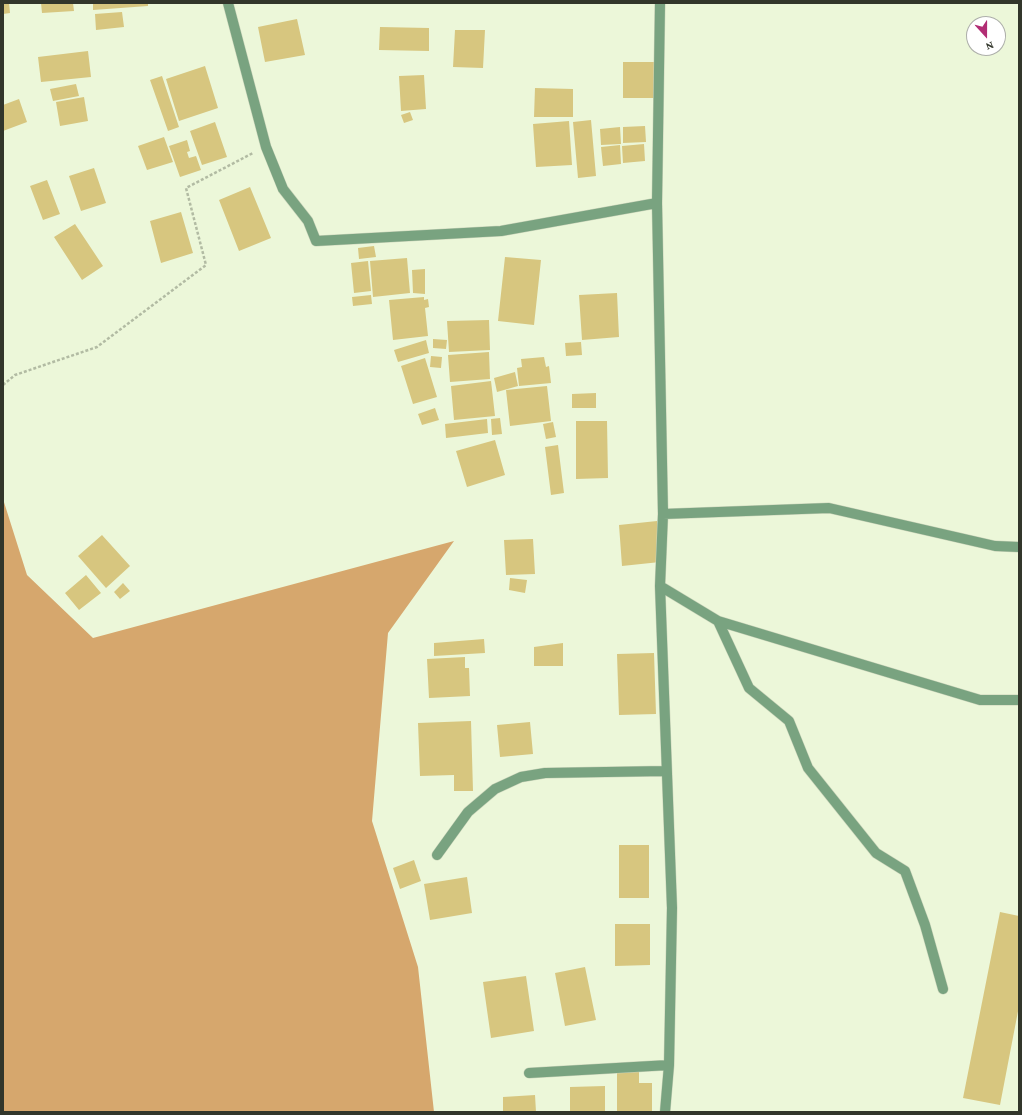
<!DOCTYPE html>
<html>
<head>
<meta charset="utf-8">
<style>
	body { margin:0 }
	#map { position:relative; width:1022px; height:1115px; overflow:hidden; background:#ecf7d9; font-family:"Crimson Pro",serif }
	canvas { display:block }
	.frame { position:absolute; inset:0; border:4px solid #32362b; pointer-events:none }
	.north { position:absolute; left:966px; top:16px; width:40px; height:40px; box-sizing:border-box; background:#fff; border:1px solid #adafaa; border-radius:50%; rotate:159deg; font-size:11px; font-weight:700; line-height:16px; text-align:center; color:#32362b }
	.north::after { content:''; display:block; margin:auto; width:14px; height:18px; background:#b22d74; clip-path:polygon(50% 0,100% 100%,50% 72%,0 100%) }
</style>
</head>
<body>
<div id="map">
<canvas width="1022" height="1115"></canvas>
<div class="frame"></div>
<div class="north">N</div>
</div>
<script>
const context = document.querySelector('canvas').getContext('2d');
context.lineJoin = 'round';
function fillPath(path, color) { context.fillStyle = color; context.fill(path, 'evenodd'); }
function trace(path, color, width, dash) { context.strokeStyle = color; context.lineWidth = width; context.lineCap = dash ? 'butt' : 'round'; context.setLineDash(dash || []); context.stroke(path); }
fillPath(new Path2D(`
	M3,499l24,76 66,63 361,-97 -66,92 -16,188 46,146 16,145h-431z`), '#d6a76d');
fillPath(new Path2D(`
	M3,3h6l1,10 -7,1z
	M41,3h32l1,8 -32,2z
	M93,3h55v3l-55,4z
	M122,12l2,15 -28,3 -1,-16z
	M297,19l8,36 -40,7 -7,-35z
	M380,27l49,1v23l-50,-1z
	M455,30h30l-2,38 -30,-1z
	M88,51l3,26 -50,5 -3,-25z
	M623,62h33v36h-33z
	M205,66l13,42 -39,13 -13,-42z
	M424,75l2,34 -25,2 -2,-35z
	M162,76l17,51 -11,4 -18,-51z
	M76,84l3,12 -26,5 -3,-12z
	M535,88l38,1v28h-39z
	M84,97l4,24 -28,5 -4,-24z
	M19,99l8,23 -24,9v-26z
	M410,112l3,8 -9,3 -3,-8z
	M591,120l5,56 -18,2 -5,-56z
	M569,121l3,44 -36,2 -3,-43z
	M215,122l12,35 -25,8 -12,-34z
	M645,126l1,16 -23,1v-16z
	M620,127l1,17 -20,1 -1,-16z
	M164,137l9,25 -26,8 -9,-24z
	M187,140l3,11 -3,1 2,6 7,-2 5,14 -21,7 -11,-31z
	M644,144l1,17 -22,2 -1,-17z
	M620,145l1,19 -18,2 -2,-19z
	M94,168l12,35 -25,8 -12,-35z
	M47,180l13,34 -17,6 -13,-34z
	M250,187l21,51 -32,13 -20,-51z
	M181,212l12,41 -32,10 -11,-42z
	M75,224l28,42 -21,14 -28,-43z
	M374,246l2,11 -17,2 -1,-11z
	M505,257l36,3 -7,65 -36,-4z
	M407,258l3,35 -37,4 -3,-36z
	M368,261l3,30 -17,2 -3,-30z
	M425,269v25l-12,-1 -1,-23z
	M617,293l2,44 -37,3 -3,-45z
	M371,295l1,9 -19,2 -1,-9z
	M424,297v3l4,-1 1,8 -4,1 3,28 -35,4 -4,-40z
	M489,320l1,30 -41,2 -2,-31z
	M433,339l14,1 -1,9 -13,-1z
	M426,340l3,13 -31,9 -4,-12z
	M581,342l1,13 -16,1 -1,-13z
	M489,352l1,27 -40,3 -2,-27z
	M431,356l11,1 -1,11 -11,-1z
	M544,357l2,10 3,-1 2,17 -32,3 -2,-18 5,-1 -1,-8z
	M425,358l12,39 -24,7 -12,-38z
	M515,372l3,14 -21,6 -3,-14z
	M491,381l4,35 -41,4 -3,-34z
	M547,386l4,35 -41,5 -4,-36z
	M596,393v15h-24v-14z
	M435,408l4,12 -17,5 -4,-11z
	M500,418l2,16 -10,1 -1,-16z
	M487,419l1,14 -42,5 -1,-14z
	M576,421h31l1,57 -32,1z
	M553,422l3,15 -10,2 -3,-15z
	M495,440l10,35 -38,12 -11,-36z
	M558,445l6,48 -13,2 -6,-48z
	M657,521l3,41 -38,4 -3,-41z
	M102,535l28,31 -24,22 -28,-32z
	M533,539l2,35 -29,1 -2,-35z
	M86,575l15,18 -22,17 -14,-17z
	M510,578l17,2 -2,13 -16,-3z
	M123,583l7,8 -10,8 -6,-7z
	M484,639l1,14 -51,3v-13z
	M563,643v23h-29v-19z
	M654,653l2,61 -37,1 -2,-61z
	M465,657v11h4l1,28 -41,2 -2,-39z
	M471,721l2,70h-19v-16l-34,1 -2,-53z
	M530,722l3,32 -33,3 -3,-32z
	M619,845h30v53h-30z
	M414,860l7,21 -21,8 -7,-21z
	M467,877l5,36 -42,7 -6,-36z
	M1000,912l19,4v90l-19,99 -37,-7z
	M615,924h35v41l-35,1z
	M585,967l11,53 -31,6 -10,-53z
	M526,976l8,55 -43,7 -8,-56z
	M617,1072h22v11h13v29h-35z
	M605,1086v25l-35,1v-25z
	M535,1095l1,17h-33v-15z`), '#d7c67f');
const minor = new Path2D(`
	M228,3l38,144 17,42 25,32 8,20 185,-10 156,-28
	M660,3l-3,200 6,311 -3,72 12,322 -3,157 -4,47
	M663,514l166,-6 166,38 24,1
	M660,586l58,35 262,79h39
	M718,621l31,67 40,33 19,47 68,85 29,18 20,54 18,64
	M437,855l31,-43 27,-23 26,-12 24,-4 121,-2
	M529,1073l140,-8`);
trace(minor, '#cbd4ba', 11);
trace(new Path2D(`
	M3,385l12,-10 82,-28 109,-82 -20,-77 67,-35`), '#b2bba3', 2.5, [3, 2]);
trace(minor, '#79a380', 10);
</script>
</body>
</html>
